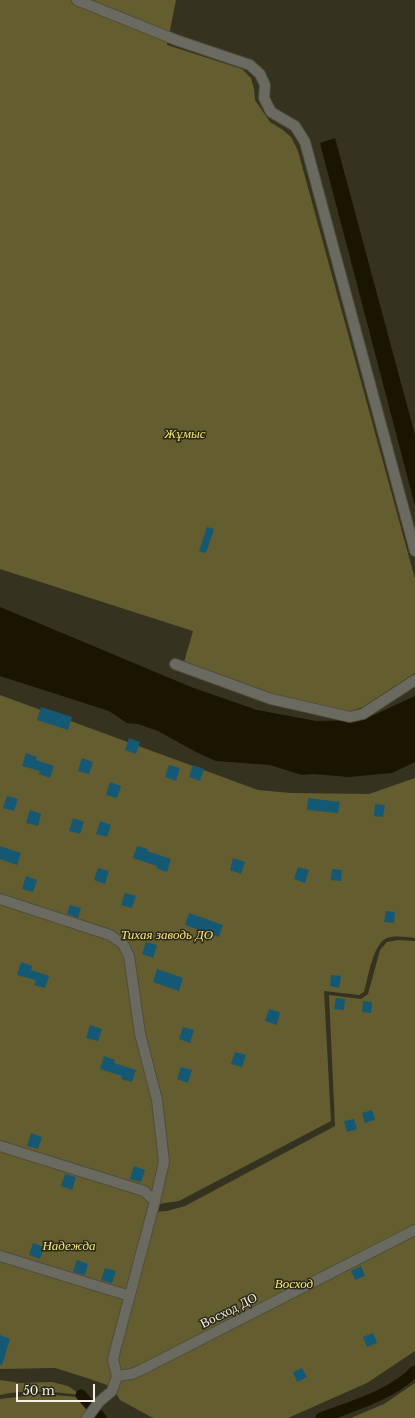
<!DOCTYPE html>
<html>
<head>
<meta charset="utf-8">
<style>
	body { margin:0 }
	#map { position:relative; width:415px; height:1418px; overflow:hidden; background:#353220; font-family:"Libre Baskerville",serif }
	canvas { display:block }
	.scale { position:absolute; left:16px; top:1384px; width:79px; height:18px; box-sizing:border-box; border:2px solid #f3f1e6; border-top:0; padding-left:5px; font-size:12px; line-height:14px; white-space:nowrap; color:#f3f1e6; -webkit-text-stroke:3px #2b2816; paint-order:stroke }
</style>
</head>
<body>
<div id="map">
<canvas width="415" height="1418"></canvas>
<div class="scale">50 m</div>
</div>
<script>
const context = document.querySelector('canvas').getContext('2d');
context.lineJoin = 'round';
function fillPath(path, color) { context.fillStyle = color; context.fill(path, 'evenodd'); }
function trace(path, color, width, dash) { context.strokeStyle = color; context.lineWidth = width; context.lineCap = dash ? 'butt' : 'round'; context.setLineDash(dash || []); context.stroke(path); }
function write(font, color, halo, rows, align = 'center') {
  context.font = font + ' "Libre Baskerville",serif'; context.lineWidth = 3; context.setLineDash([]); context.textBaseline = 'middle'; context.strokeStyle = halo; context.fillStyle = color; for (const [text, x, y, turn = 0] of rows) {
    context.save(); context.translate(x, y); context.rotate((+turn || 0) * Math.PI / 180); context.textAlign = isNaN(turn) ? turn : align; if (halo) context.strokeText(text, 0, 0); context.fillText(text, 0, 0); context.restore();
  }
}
fillPath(new Path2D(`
	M0,0h176l-9,45 75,24 9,9 3,11 1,11 15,22 13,8 8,7 7,14 117,428v94l-52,34 -14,5 -78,-18 -87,-32 9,-31 -193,-62z
	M0,695l258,95 33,3 78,1 46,-16v160c-9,-1 -19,-3 -28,0 -14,5 -19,41 -23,54l-5,3 -35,-4 7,130 -152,80 -20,3 -7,-12 -152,-49z
	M398,940l17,1v410l-48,32 -79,35h-135l-33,-18 -6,-10 2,-29 39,-149 12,-1 18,-5 150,-80 -6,-131 32,4 7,-5 12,-44 7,-8z
	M0,1151l143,45 7,7 -37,173 -3,10 -23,-8 -32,-10 -55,1z
	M0,1380l20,3 32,-1 16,4 13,9c-27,-3 -54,-6 -81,0z
	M415,1383v35h-64l33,-14z
	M41,1394l37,3 10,12 -6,9h-82v-19z`), '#645d2f');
fillPath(new Path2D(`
	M335,138l80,297v71l-95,-363z
	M0,607l191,80 66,23 59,11 47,-1 52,-24v66l-23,11 -43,4 -36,-3 -11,1 -32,-10 -54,-4 -20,-9 -38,-21 -20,-7 -11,-1 -18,-12 -109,-35z`), '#191501');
trace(new Path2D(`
	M81,1395l20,23
	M321,1418c31,-12 71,-23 94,-47`), '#191501', 11);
fillPath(new Path2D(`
	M207,527l7,2 -8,24 -7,-2z
	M41,707l31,10 -4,13 -31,-10z
	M129,738l11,4 -4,12 -11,-4z
	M26,753l11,4 -1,3 18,6 -4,12 -11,-4 1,-3 -18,-5z
	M82,758l11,4 -4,12 -11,-3z
	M169,765l11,3 -4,13 -11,-4z
	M193,765l11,4 -4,12 -11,-4z
	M110,782l11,4 -4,12 -11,-3z
	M7,796l11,3 -4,12 -11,-3z
	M308,798l32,4 -2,11 -31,-3z
	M375,804l10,1 -2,12 -9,-1z
	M30,810l11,4 -3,12 -12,-3z
	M73,818l11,4 -4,12 -11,-3z
	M100,821l11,4 -4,12 -11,-3z
	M0,846l21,7 -4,12 -17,-6z
	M137,846l11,3 -1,2 24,8 -4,13 -11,-4 1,-2 -24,-8z
	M233,858l12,4 -4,12 -11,-4z
	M298,867l11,3 -4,13 -11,-4z
	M98,868l11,3 -4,13 -11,-4z
	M332,869l10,1 -1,11 -10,-1z
	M26,876l11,4 -4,12 -11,-3z
	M125,893l11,3 -4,12 -11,-3z
	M70,905l11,3 -3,10 -11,-4z
	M386,911l9,1 -1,11 -10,-1z
	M189,913l34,12 -4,12 -34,-12z
	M146,942l11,3 -4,13 -11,-4z
	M21,962l11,4 -1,4 18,6 -4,12 -11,-3 2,-5 -19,-5z
	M157,969l26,9 -4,13 -26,-9z
	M331,975l10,1 -2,12 -9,-2z
	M336,998l9,1 -1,11 -10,-1z
	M363,1001l9,1 -1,11 -9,-1z
	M269,1009l11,3 -3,13 -12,-4z
	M90,1025l12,4 -4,12 -12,-3z
	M183,1027l11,3 -4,13 -11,-4z
	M235,1052l11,3 -4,12 -11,-3z
	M104,1056l11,4 -1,3 22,7 -4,12 -11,-3 1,-3 -22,-7z
	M181,1067l11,3 -4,13 -11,-4z
	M372,1110l3,10 -10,3 -3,-10z
	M354,1119l3,10 -10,3 -3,-11z
	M31,1133l11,4 -4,12 -11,-3z
	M134,1166l11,4 -4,12 -11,-3z
	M65,1174l11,3 -4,13 -11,-4z
	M33,1243l11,4 -4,12 -11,-4z
	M77,1260l11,4 -3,11 -12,-3z
	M361,1266l4,10 -10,4 -4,-9z
	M105,1268l11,3 -4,12 -11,-3z
	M373,1333l4,10 -10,4 -4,-10z
	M0,1335l10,4 -8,26h-2z
	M302,1368l5,9 -10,5 -4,-10z`), '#155873');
const minor = new Path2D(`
	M77,0l99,40 74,25 10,9 5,11 -1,13 7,14 24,14 10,16 110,409
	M175,664l96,35 79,18 13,-3 52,-34
	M0,899l110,36 13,9 6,12 11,78 17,66 7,62 -9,39 -40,150 -2,9 4,16 -5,15 -13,11 -12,16
	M0,1146l144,45 11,10
	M0,1256l130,40
	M117,1376l15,-2 11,-5 272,-139`);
trace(minor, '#504d3c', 12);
trace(minor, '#6b6a61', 10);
write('italic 13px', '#f7e67d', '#2b2816', [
	["Жұмыс",185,434],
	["Тихая заводь ДО",167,935],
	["Надежда",69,1246],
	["Восход",294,1284]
]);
write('13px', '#f3f1e6', '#2b2816', [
	["Восход ДО",229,1311,-27]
]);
</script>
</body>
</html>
